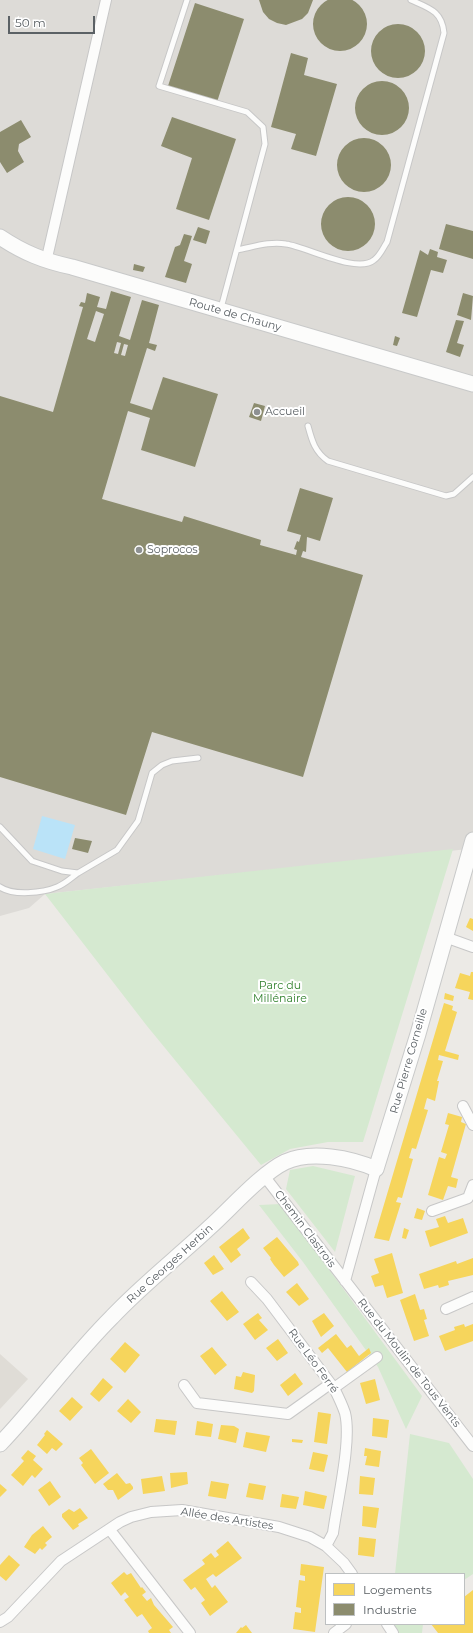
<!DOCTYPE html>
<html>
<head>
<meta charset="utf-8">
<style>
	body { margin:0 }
	#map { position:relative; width:473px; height:1633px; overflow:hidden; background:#eceae6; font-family:Montserrat,sans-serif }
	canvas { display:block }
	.legend { position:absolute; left:325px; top:1573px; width:140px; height:52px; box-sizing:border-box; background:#fff; border:1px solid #bdc0c1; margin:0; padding:5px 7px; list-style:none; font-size:12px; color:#5b6165 }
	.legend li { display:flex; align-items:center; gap:8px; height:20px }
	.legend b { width:20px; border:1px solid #bdc0c1 }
	.scale { position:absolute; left:8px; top:16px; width:87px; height:18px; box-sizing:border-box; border:2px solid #5b6165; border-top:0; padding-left:5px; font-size:12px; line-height:14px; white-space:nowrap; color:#5b6165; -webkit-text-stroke:3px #fff; paint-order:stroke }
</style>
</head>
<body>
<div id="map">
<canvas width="473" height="1633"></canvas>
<ul class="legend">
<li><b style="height:11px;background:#f6d55c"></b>Logements</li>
<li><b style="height:11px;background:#8c8c6e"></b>Industrie</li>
</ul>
<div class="scale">50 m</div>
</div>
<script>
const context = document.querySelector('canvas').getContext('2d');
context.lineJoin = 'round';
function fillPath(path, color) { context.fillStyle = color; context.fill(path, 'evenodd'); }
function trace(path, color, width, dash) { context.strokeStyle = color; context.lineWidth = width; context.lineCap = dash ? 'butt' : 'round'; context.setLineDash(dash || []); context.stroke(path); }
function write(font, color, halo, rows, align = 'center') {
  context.font = font + ' Montserrat,sans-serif'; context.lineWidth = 4; context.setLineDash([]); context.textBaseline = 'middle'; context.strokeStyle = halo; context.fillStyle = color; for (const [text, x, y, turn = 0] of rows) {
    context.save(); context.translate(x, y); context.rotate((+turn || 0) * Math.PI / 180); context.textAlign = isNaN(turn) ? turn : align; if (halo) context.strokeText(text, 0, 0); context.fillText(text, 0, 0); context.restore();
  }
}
fillPath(new Path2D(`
	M0,0h473v831l-5,18 -423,45 -16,14 -29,8z`), '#dddbd7');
fillPath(new Path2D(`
	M0,1354l28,25 -28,30z`), '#dfdcd6');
fillPath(new Path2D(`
	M453,849l-90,293h-35l-38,7 -29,16 -114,-139 -102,-132z
	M313,1166l42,10 -20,76 -49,-63 4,-19z
	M281,1204l141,192 -16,33 -28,-62 -75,-105 -44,-57z
	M410,1434l39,9 24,36v95l-9,6v-6h-69z
	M390,1624h33l-1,9h-33z`), '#d5e9d0');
fillPath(new Path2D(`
	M42,816l33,9 -10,34 -32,-10z`), '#bae3f8');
fillPath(new Path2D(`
	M470,918l3,1v12l-7,-4z
	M471,972h2v28l-5,-1 2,-7 -15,-4 5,-15 10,3z
	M445,993l9,3 -1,5 -9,-2z
	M444,1003l9,3 -1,4 5,2 -12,39 14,4 -1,5 -19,-5 -1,5 5,1 -6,20h2l-4,20 -8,-3 -3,11 4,1 -12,39 -4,-1 -3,10 4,1 -11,39 -4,-1 -2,5 5,1 -12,38 -15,-3z
	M448,1113l14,4 -1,5 5,2 -15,53 7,2 -2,9 -8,-2 -5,14 -15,-5 11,-38 6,2 2,-5 -6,-2 8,-27 -4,-1z
	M417,1208l8,3 -3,9 -8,-2z
	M445,1216l3,7 15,-5 5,15 -38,14 -5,-16 14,-4 -3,-8z
	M243,1228l7,10 -13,11 4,6 -10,8 -12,-16z
	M404,1228l5,2 -3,9 -4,-1z
	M277,1237l21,25 1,3 -15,12 -10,-12 -4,-6 1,-1 -8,-10z
	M392,1253l11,40 -16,5 -4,-13 -8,2 -4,-11 8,-3 -5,-14z
	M214,1255l10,14 -11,6 -9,-12z
	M473,1258v17l-25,6 1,4 -10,3 -1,-3 -14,4 -5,-15 37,-13 1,3z
	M297,1283l12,16 -10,7 -13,-14z
	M222,1291l17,21 -12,9 -17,-20z
	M415,1294l5,16 4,-1 3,10 -3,1 5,16 -15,5 -14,-41z
	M258,1313l4,5 -3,2 9,10 -13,10 -12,-16z
	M324,1313l10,13 -13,11 -9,-16z
	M464,1324l1,3 8,-3v17l-28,10 -6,-15 16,-6 -1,-3z
	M336,1334l11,14 4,-3 8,11 10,-8 2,5 -24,19 -19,-24 -6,5 -4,-5z
	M278,1339l10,14 -11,8 -11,-13z
	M125,1342l15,13 -15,18 -15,-14z
	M212,1347l15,18 -12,10 -15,-19z
	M243,1372l12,3 -1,16 -2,2 -18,-4 2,-13 5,1z
	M295,1373l8,11 -15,12 -8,-11z
	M103,1378l10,9 -14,15 -9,-8z
	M375,1379l5,21 -14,4 -6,-21z
	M72,1397l11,10 -13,14 -11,-10z
	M128,1399l13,13 -10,11 -14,-12z
	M318,1412l13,2 -4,30 -13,-2z
	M373,1418l16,2 -2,18 -15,-2z
	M156,1419l21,2 -2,14 -21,-3z
	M197,1421l16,3 -2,13 -16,-2z
	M221,1425l13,1 5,3 -3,14 -18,-4z
	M47,1430l16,14 -7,7 -4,-3 -5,6 -10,-9 8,-10 -1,-1z
	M246,1432l24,4 -4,16 -23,-5z
	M292,1439l11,1 -1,3 -10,-1z
	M365,1448l16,3 -2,16 -14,-2 2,-9h-3z
	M91,1449l18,24 -14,11 -14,-19 2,-2 -4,-5z
	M28,1450l8,6 -3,4 10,9 -8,9 -3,-3 -9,11 -12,-11 13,-14 -3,-3z
	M313,1452l15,3 -4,17 -15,-3z
	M187,1472l1,12 -17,4 -1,-15z
	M117,1473l9,11 4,-1 3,4v2l-15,11 -5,-10h-5l-5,-6z
	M162,1476l3,15 -22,3 -2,-15z
	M360,1476l15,2 -2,17 -14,-1z
	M50,1481l11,16 -12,9 -11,-16z
	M211,1481l18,3 -3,15 -18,-3z
	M249,1483l17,3 -3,14 -17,-3z
	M0,1484l7,6 -7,7z
	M305,1491l22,5 -3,13 -21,-4z
	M282,1494l17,3 -3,12 -16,-2z
	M363,1506l16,2 -3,20 -14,-2z
	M80,1508l8,10 -10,6 1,2 -6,4 -11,-13v-3l7,-5 5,3z
	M43,1526l9,11 -7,6 2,2 -5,5 -2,-2 -5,6 -11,-7 8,-12z
	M359,1537l17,2 -2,18 -16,-2z
	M228,1541l14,17 -26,19 -3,-3 -7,5 6,9 3,-3 13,17 -18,14 -9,-13 4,-3 -10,-13 -4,3 -8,-10 22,-16 -3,-4 9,-7 4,5 4,-3 -3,-4z
	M9,1555l11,10 -14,16 -6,-5v-11z
	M301,1564l23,3 -9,65 -22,-3 2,-17 6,1v-5l-5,-1 3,-27 6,1v-5l-5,-1z
	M124,1572l3,3 4,-2 10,15 1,-1 4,5 -4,3 5,6 4,-3 3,7 19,22 -4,3 2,3h-22l-1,-2 4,-3 -10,-14 -5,3 -13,-17 5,-3 -4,-5 -4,4 -10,-13z
	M473,1590v43h-35l-7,-9h33v-27z
	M246,1625l6,8h-16l5,-6 1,1z`), '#f6d55c');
fillPath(new Path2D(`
	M313 24a27 27 0 1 1 54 0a27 27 0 1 1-54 0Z
	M259,0h54l-5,13 -6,6 -16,6 -9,-2 -8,-4 -6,-7z
	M195,3l49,16 -27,83 -49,-16z
	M371 51a27 27 0 1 1 54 0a27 27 0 1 1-54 0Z
	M291,53l17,5 -4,17 33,9 -21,72 -25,-7 5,-15 -25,-7z
	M355 108a27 27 0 1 1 54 0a27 27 0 1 1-54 0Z
	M172,117l64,22 -27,81 -33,-11 16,-51 -31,-12z
	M21,120l10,17 -12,7 -1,7 6,11 -17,11 -7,-11v-30z
	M337 165a27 27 0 1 1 54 0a27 27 0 1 1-54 0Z
	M321 224a27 27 0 1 1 54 0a27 27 0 1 1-54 0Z
	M446,224l27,7v28l-34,-10z
	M198,227l12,4 -4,13 -13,-4z
	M184,234l8,2 -8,25 8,3 -6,19 -21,-6 10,-30 5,-2z
	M430,249l8,3 -1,5 10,3 -4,13 -12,-3 -14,47 -15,-4 18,-63 8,5z
	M134,264l11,3 -2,5 -10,-2z
	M111,291l20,6 -12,39 11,4 12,-40 17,5 -10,38 8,2 -2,6 -8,-3 -17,55 22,7 11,-33 55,17 -23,73 -54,-17 9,-32 -22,-7 -26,88 80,23 2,-6 77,24 -1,5 36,10 1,-5 -3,-1 3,-8 2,1 2,-7 -14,-4 13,-43 33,10 -13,43 -13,-4 -1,15 -3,-1 -2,6 62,18 -60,202 -151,-45 -26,83 -126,-38v-381l53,16 30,-105 -4,-1 2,-4 4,1 2,-10 13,4 -3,10 9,2zM96,311l8,3 -9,28 -8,-3zM117,342l4,1 -3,11 -4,-1zM124,344l4,1 -3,11 -4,-1z
	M463,293l10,3 -2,24 -14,-5z
	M456,320l8,1 -7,22 7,2 -4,12 -14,-5z
	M395,336l5,2 -3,8 -4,-1z
	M254,403l11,3 -4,15 -12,-4z
	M75,838l17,3 -4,12 -16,-4z`), '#8c8c6e');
const lane = new Path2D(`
	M187,0l-28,86 88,26 16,15 2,17 -44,164
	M237,250c16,-3 33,-9 49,-6 21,3 71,30 88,16 6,-4 9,-12 13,-18l57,-209c-2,-22 -15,-25 -33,-33
	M308,426c4,15 7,26 20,35l118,35 8,-2 19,-17
	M0,827l32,34 30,10 16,2 39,-23 21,-29 14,-48 10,-8 10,-4 26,-3
	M0,887c13,9 43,6 57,0 8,-3 15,-10 21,-14`);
const street = new Path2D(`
	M46,262l60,-262
	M445,937l28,10
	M463,1106l10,19
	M265,1177l208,269
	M432,1211l36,-13 5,-13
	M345,1281l31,-112
	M251,1282l16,17 67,89c4,8 8,16 11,25 7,28 -8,89 -12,120l-7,13
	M446,1309l27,-12
	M184,1385l13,18 91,11 42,-30
	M334,1388l43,-31
	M110,1530l80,103
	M0,1622l8,-5 53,-56 59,-39 11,-5 20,-5 31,-2 97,17 31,10 16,9 18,17 8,11
	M387,1624l6,9
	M334,1633l12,-9`);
const secondary = new Path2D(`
	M0,237c24,16 44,24 72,30l401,117
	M0,1444c39,-41 72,-87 112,-127 30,-32 66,-60 98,-90 20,-18 52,-54 75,-65 26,-12 66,-4 91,7l42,-135 55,-194`);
trace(lane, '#c7c7c7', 7);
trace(street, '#c7c7c7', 12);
trace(secondary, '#c8c9c9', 17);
trace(lane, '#fcfcfb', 5);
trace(street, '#fcfcfb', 10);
trace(secondary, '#fcfcfb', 15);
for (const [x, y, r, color] of [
	[257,412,4,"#8e9192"],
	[139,550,4,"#8e9192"]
]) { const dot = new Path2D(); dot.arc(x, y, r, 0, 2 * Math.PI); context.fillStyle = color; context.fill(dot); trace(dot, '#fff', 1.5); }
write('11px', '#5b6165', '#fff', [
	["Route de Chauny",235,315,16],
	["Rue Pierre Corneille",409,1061,-74],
	["Chemin Clastrois",305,1229,53],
	["Rue Georges Herbin",170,1264,-42],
	["Rue Léo Ferré",313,1361,54],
	["Rue du Moulin de Tous Vents",409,1363,52],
	["Allée des Artistes",227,1519,9]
]);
write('11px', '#5b6165', '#fff', [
	["Accueil",265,412],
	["Soprocos",147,550]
], 'left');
write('11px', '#32822e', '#fff', [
	["Parc du",280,986],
	["Millénaire",280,999]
]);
</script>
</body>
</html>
